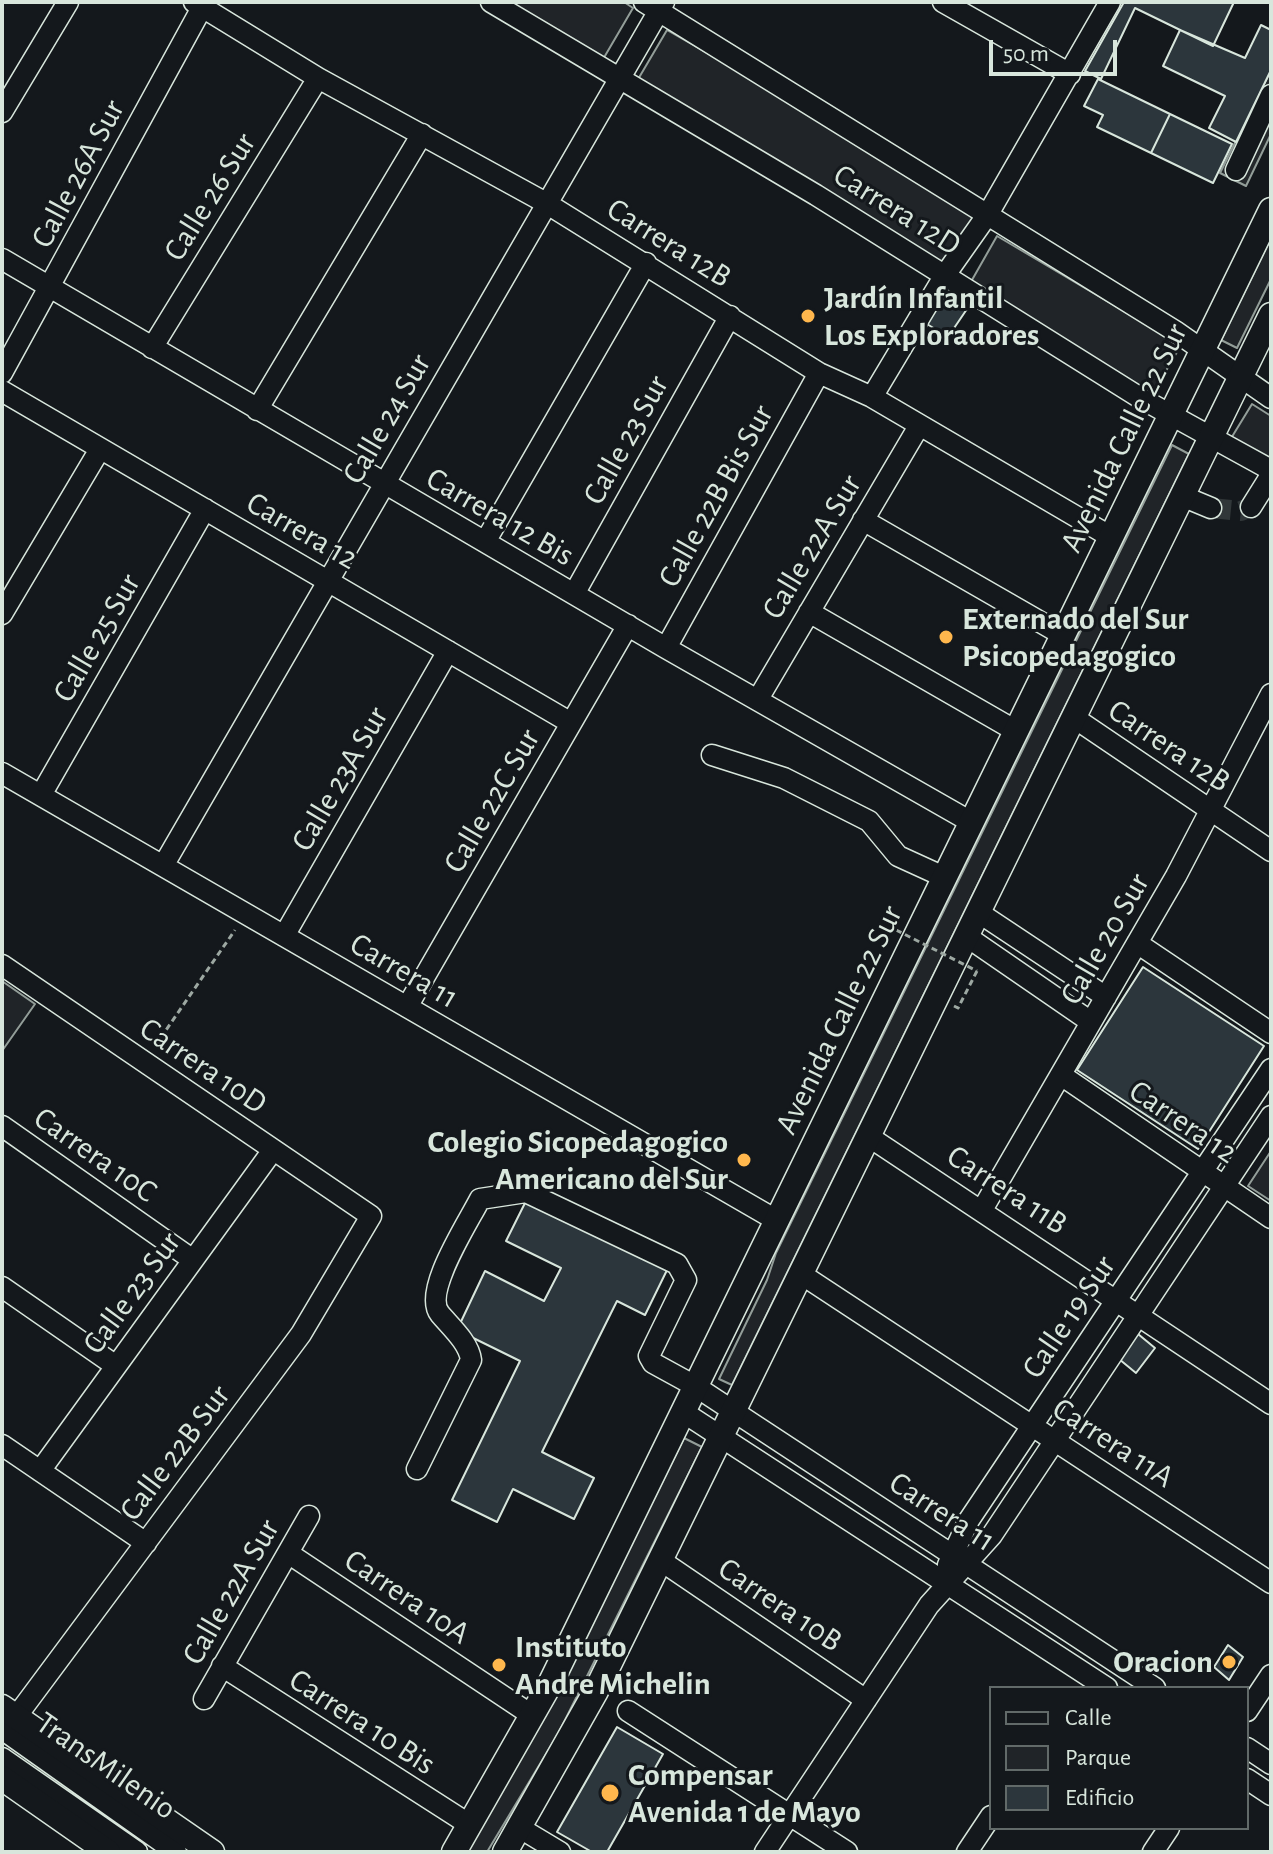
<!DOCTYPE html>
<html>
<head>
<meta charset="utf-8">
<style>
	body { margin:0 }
	#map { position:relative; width:1273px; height:1854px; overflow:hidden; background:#14181c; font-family:"Alegreya Sans",sans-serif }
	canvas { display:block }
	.frame { position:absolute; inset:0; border:4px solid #d8e6dc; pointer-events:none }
	.legend { position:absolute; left:989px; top:1686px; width:260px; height:144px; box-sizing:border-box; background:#14181c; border:2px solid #626a69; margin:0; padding:10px 14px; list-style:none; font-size:24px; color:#d8e6dc }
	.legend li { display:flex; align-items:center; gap:16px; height:40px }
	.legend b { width:40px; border:2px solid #626a69 }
	.scale { position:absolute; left:989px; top:40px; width:128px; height:36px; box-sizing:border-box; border:4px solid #d8e6dc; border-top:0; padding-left:10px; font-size:24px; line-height:28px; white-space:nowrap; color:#d8e6dc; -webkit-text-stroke:6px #14181c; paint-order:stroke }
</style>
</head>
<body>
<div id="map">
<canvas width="1273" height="1854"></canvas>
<div class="frame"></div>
<ul class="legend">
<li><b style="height:10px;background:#14181c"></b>Calle</li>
<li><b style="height:22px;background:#202428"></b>Parque</li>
<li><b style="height:22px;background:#2c363c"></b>Edificio</li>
</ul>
<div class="scale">50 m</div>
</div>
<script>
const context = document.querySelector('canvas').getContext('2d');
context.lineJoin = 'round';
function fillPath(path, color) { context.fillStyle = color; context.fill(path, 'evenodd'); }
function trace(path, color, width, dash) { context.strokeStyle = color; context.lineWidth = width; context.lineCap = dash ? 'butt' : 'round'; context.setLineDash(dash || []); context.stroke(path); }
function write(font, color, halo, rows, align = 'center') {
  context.font = font + ' "Alegreya Sans",sans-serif'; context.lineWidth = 6; context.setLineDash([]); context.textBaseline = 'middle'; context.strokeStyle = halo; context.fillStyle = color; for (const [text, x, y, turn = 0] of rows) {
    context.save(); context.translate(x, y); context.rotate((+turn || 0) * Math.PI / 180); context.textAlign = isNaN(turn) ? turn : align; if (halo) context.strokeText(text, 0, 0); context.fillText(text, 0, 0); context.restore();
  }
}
const green = new Path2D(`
	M502,2h122l9,6 -31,53z
	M667,30l314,180 -38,56 -306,-185z
	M997,236l184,109 -29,50 -184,-108z
	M1271,238v41l-34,69 -16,-8z
	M1252,404l19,12v49l-41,-25z
	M1172,445l17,9 -457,931 -13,-6 48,-99 9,-27z
	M2,981l33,23 -33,47z
	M1271,1151v50l-23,-15z
	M684,1438l18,9 -144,287 -71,118h-20c79,-135 148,-274 217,-414z`);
fillPath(green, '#202428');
trace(green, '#939e99', 2);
const parking = new Path2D(`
	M1271,70v64l-25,52 -26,-13z`);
fillPath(parking, '#24282b');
trace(parking, '#939e99', 2);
const building = new Path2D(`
	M1124,2h110l-21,44 -78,-38 -34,71 -16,-8z
	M1261,25l10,5v40l-35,72 -27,-14 16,-32 -62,-30 17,-36 65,28z
	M1098,79l72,35 -19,39 -54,-26 6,-12 -19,-9z
	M1170,114l62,30 -19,39 -62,-30z
	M944,295l23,14 -19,28 -21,-13z
	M1143,967l121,79 -66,103 -121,-79z
	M529,1195l140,71 -24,49 -28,-14 -75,151 52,26 -20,41 -61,-30 -16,33 -45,-22 68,-139 -63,-31 28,-59 59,30 17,-33 -55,-27z
	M1138,1334l17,14 -19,25 -17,-14z
	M1228,1645l15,12 -14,23 -15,-13z
	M617,1727l46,27 -56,98h-15l-35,-20z`);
fillPath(building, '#2c363c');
trace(building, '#d8e6dc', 2);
trace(new Path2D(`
	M1211,508l30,3 10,-4`), '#313739', 20, [20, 10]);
const minor = new Path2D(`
	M194,2l124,76 228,125 273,170 53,24 239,140
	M491,2l325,193 326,204 129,71
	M644,2l531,329 96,67
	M943,2l127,72
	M2,112l66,-110
	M1236,170l35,-75
	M2,259l664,389 305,174
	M152,348l166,-270
	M2,373l203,-371
	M2,391l569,332
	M872,397l73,-122 43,-61 122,-212
	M257,410l165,-276
	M1182,496l29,12
	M1251,507l20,-32
	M863,520l200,115
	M485,542l161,-279
	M574,594l156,-278
	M809,612l207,119
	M2,614l98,-165
	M666,648l153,-275
	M758,699l161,-273
	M1073,717l198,134
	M712,755l72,23 85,43 29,35 46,21
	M2,773l774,447
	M41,795l164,-286
	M163,866l501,-864
	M978,912l128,85
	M284,936l164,-285
	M966,936l125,86
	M1137,943l134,90
	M2,965l369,251 -70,118 -285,383
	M407,1007l221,-382
	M1061,1075l210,143
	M2,1126l191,134
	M868,1136l403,268
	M982,1210l194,-334 95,-182
	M801,1274l470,309
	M2,1287l114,79
	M683,1412l424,276
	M2,1445l144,98
	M417,1469l54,-109c-2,-17 -20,-33 -31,-46 -18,-22 28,-91 40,-115l46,-7 151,72 9,16 -37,76 4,7 42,23 460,302
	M40,1471l233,-321
	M288,1553l245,163
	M660,1560l206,140
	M948,1565l21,-45 302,-451
	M222,1666l248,159
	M204,1699l105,-183
	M628,1711l219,141
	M1247,1711l24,-36
	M2,1729l174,123
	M1247,1748l24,16
	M2,1758l135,94
	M1247,1779l24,16
	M520,1828l40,24
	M765,1852l164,-247 63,-70 279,-419
	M967,1852l24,-36
	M1153,1852l16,-24`);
const major = new Path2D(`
	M2,1707l210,145
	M2,1778l106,74
	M454,1852l97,-170 720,-1472
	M505,1852l91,-161 675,-1376`);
trace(minor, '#d8e6dc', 23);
trace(major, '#d8e6dc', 27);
trace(new Path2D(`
	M954,1006l4,2 19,-37
	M155,1046l80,-116`), '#9da8a2', 3, [6, 4]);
trace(minor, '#14181c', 20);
trace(major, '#14181c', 24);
trace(new Path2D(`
	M896,930l81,41`), '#9da8a2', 3, [6, 4]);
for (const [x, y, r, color] of [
	[808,316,8,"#ffb74d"],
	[946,637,8,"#ffb74d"],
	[744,1160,8,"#ffb74d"],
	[1229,1662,8,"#ffb74d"],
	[499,1665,8,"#ffb74d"],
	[610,1793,10,"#ffb74d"]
]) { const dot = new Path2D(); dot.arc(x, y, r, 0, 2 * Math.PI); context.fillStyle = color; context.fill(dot); trace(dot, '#14181c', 3); }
write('32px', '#d8e6dc', '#14181c', [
	["Calle 26A Sur",78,174,-62],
	["Calle 26 Sur",210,197,-58],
	["Carrera 12D",897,210,32],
	["Carrera 12B",669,243,32],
	["Calle 24 Sur",387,419,-60],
	["Avenida Calle 22 Sur",1124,438,-64],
	["Calle 23 Sur",626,440,-61],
	["Calle 22B Bis Sur",716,496,-61],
	["Carrera 12 Bis",500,517,30],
	["Carrera 12",302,531,30],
	["Calle 22A Sur",812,547,-59],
	["Calle 25 Sur",97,638,-60],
	["Carrera 12B",1169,746,34],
	["Calle 23A Sur",340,779,-60],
	["Calle 22C Sur",492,801,-60],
	["Calle 20 Sur",1105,939,-60],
	["Carrera 11",404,971,30],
	["Avenida Calle 22 Sur",839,1020,-64],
	["Carrera 10D",203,1066,34],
	["Carrera 12",1183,1122,34],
	["Carrera 10C",95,1155,35],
	["Carrera 11B",1007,1190,33],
	["Calle 23 Sur",132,1293,-54],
	["Calle 19 Sur",1069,1317,-56],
	["Carrera 11A",1113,1443,33],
	["Calle 22B Sur",175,1453,-53],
	["Carrera 11",942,1512,33],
	["Calle 22A Sur",231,1592,-60],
	["Carrera 10A",407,1597,34],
	["Carrera 10B",780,1605,34],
	["Carrera 10 Bis",362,1722,33],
	["TransMilenio",106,1766,35]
]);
write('bold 32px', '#d8e6dc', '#14181c', [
	["Jardín Infantil",824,298],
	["Los Exploradores",824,335],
	["Externado del Sur",962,619],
	["Psicopedagogico",962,656],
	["Colegio Sicopedagogico",728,1142,"right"],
	["Americano del Sur",728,1179,"right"],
	["Instituto",515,1647],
	["Andre Michelin",515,1684],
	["Oracion",1213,1662,"right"],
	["Compensar",628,1775],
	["Avenida 1 de Mayo",628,1812]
], 'left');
</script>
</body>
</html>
